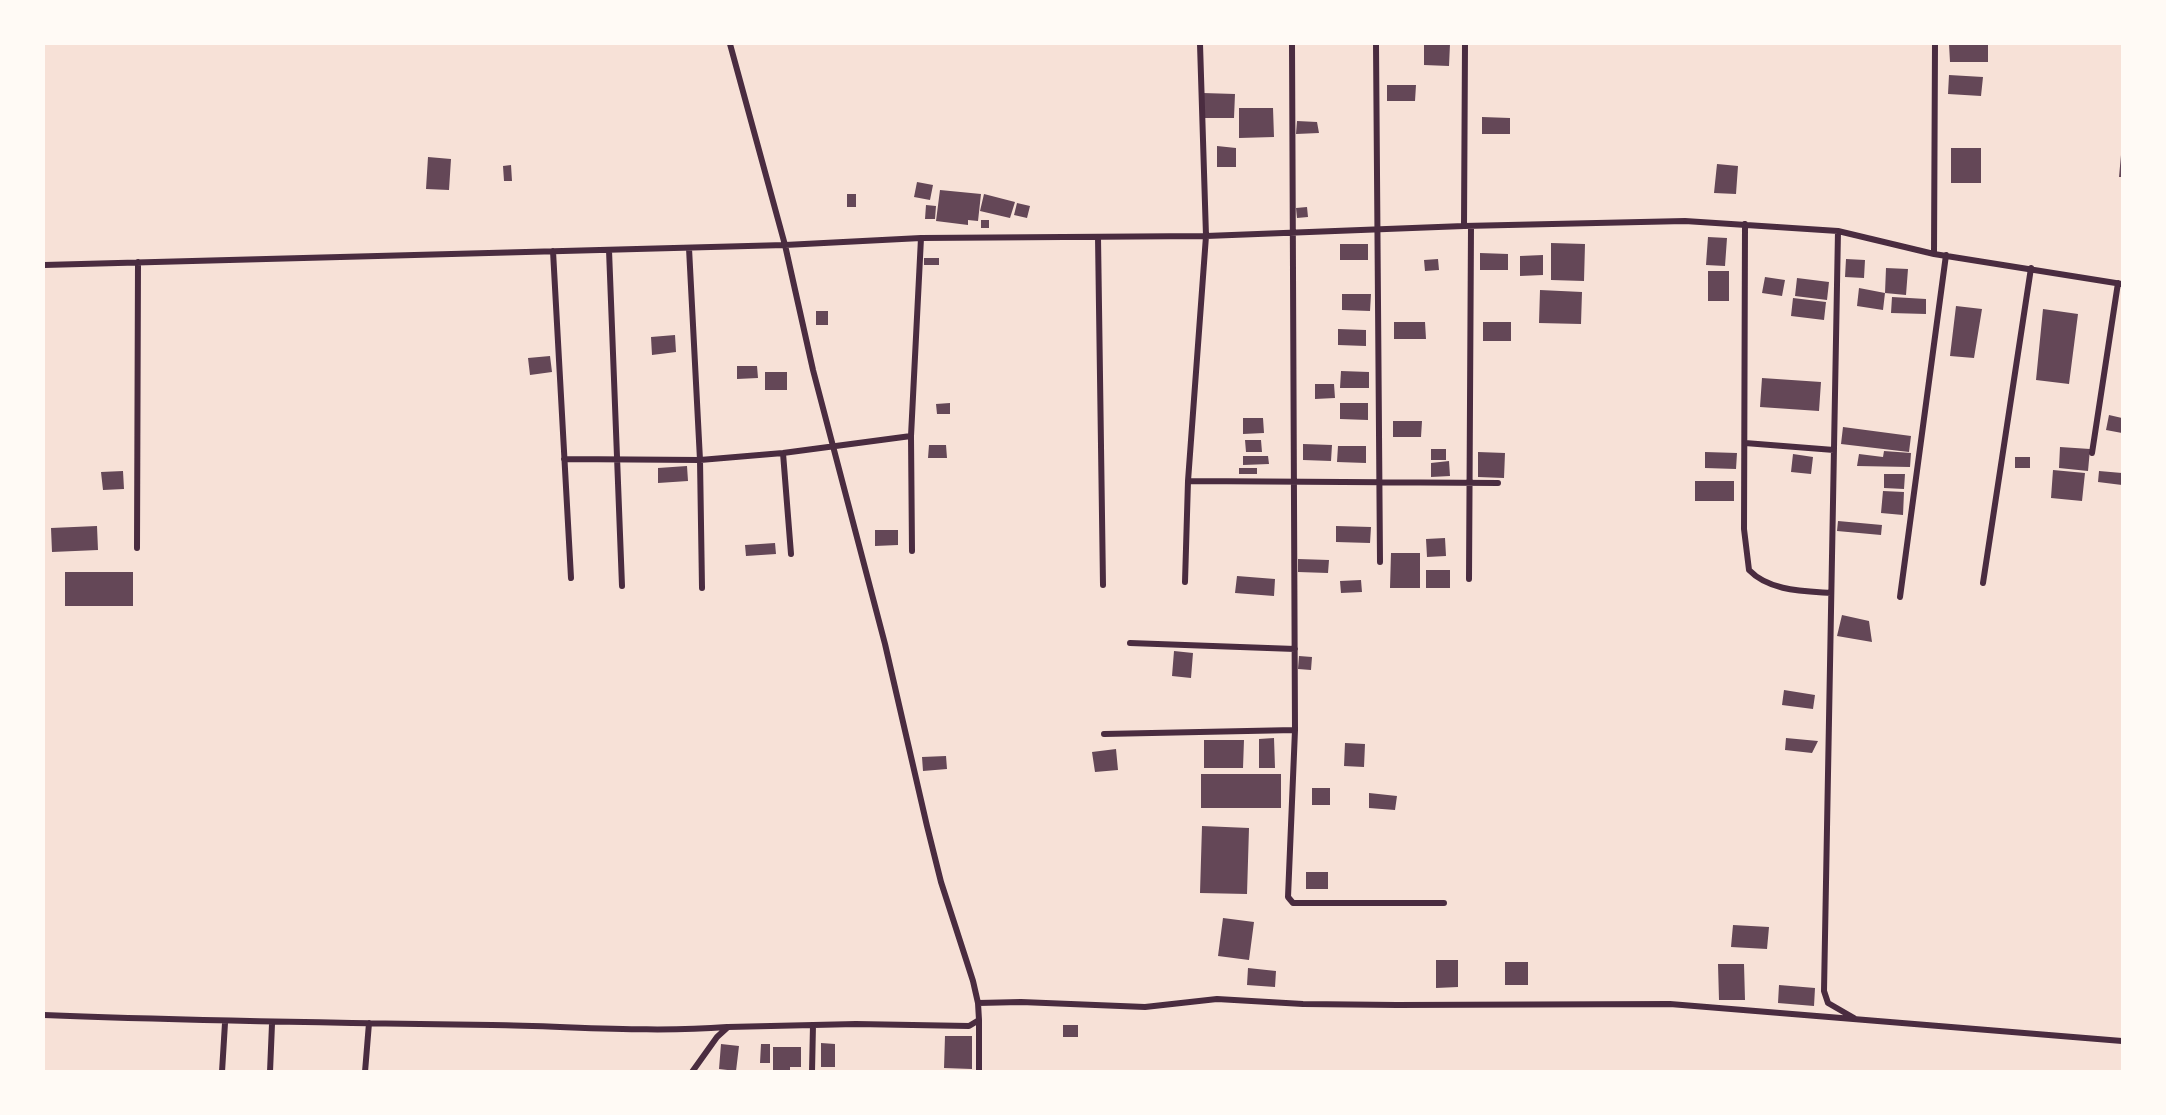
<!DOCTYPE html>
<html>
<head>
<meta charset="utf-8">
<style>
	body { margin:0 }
	#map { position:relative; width:2166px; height:1115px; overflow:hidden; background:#f7e1d7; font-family:"Sofia Sans Condensed",sans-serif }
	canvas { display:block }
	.frame { position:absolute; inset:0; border:45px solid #fffaf5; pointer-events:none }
</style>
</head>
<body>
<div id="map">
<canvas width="2166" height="1115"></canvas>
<div class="frame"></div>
</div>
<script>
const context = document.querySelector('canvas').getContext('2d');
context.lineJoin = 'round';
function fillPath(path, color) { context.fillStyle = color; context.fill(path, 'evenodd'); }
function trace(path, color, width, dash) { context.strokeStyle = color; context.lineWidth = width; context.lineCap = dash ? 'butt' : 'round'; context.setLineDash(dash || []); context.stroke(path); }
fillPath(new Path2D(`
	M1424,44h26l-1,22 -25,-1z
	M1949,44l39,1v17h-38z
	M1949,75l34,2 -2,19 -33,-2z
	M1387,85h29l-1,16h-28z
	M1203,93l32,1 -1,24h-31z
	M1239,108h34l1,29 -35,1z
	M1482,117l28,1v16h-28z
	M1297,121l20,1 2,11 -23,1z
	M1217,146l19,2v19h-19z
	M1951,148h30v35h-30z
	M2121,155h1v22h-3z
	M428,157l23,2 -2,31 -23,-1z
	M1717,164l21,2 -2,28 -22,-1z
	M511,165l1,16h-8l-1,-15z
	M917,182l16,3 -3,15 -16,-3z
	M940,190l41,4 -3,27 -10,-1v5l-32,-4z
	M847,194h9v13h-9z
	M984,194l31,8 -5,16 -30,-7z
	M1017,203l13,3 -3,12 -13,-3z
	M926,205l10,1 -1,13h-10z
	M1307,207l1,10 -11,1 -1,-10z
	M981,220h8v8h-8z
	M1708,237l19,1 -2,28 -19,-1z
	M1551,243l34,1 -1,37 -33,-1z
	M1340,244h28v16h-28z
	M1480,253l28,1v16h-28z
	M1543,255v20l-23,1v-20z
	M924,258h15v7h-15z
	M1438,259l1,11 -14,1 -1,-11z
	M1846,259l19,1 -1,18 -19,-1z
	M1886,268l22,1 -2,26 -21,-2z
	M1708,271h21v30h-21z
	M1765,277l20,3 -3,16 -20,-3z
	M1797,278l32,4 -2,18 -32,-4z
	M1859,288l26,5 -2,17 -26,-4z
	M1540,290l42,2 -1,32 -42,-1z
	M1342,294h29l-1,17 -28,-1z
	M1892,297l34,2v15l-35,-1z
	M1793,298l33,4 -2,18 -33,-4z
	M1956,306l26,3 -8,49 -24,-2z
	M2043,309l35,5 -9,70 -33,-4z
	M816,311h12v14h-12z
	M1394,322h31l1,17h-32z
	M1483,322h28v19h-28z
	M1338,329l28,1v16l-28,-1z
	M675,335l1,17 -24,3 -1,-18z
	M550,356l2,16 -22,3 -2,-17z
	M737,366h20l1,12 -21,1z
	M1341,371l28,1v16h-29z
	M765,372h22v18h-22z
	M1762,378l59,4 -2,29 -59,-4z
	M1315,384h19l1,14 -20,1z
	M950,403v11h-13l-1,-10z
	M1340,403h28v17l-28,-1z
	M2109,415l13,3v15l-16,-3z
	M1243,418h20l1,15 -21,1z
	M1393,421h29l-1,16h-28z
	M1843,427l68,9 -2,16 -68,-8z
	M1245,440h16l1,12h-16z
	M1303,444l29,1 -1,16 -28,-1z
	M929,445h17l1,13h-19z
	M1338,446h28v17l-29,-1z
	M2060,447l30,2 -2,22 -29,-3z
	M1431,449h15v11h-15z
	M1884,451l27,2 -1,14 -53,-1 2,-12 24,3z
	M1478,452l27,1 -1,25 -26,-1z
	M1705,452l32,1 -1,16 -31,-1z
	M1793,454l20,3 -2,17 -20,-2z
	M1243,456h25l1,8 -26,1z
	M2015,457h15v11h-15z
	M1449,461l1,15 -19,1v-14z
	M687,466l1,15 -30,2v-15z
	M1239,468h18v6h-18z
	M2053,470l32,3 -3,28 -31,-3z
	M123,471l1,18 -21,1 -2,-18z
	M2099,471l23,2v12l-24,-3z
	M1884,474h21l-1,15 -20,-1z
	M1695,481h39v20h-39z
	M1883,491l21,1 -1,23 -22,-2z
	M1838,521l44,4 -1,10 -44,-4z
	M97,526l1,24 -46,2 -1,-24z
	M1336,526l35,1 -1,16 -34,-1z
	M875,530h23v15l-23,1z
	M1445,538l1,18 -19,1 -1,-18z
	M775,543l1,11 -30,2 -1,-11z
	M1391,553h29v35h-30z
	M1298,559l31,1 -1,13 -30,-1z
	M1426,570h24v18h-24z
	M65,572h68v34h-68z
	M1237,576l38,3 -1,17 -39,-3z
	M1361,580l1,12 -21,1 -1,-12z
	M1842,615l27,6 3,21 -35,-6z
	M1174,651l19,2 -2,25 -19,-2z
	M1299,656l13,1 -1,13 -13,-1z
	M1784,690l31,5 -2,14 -31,-4z
	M1274,738l1,30h-16v-29z
	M1786,738l32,3 -6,12 -27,-3z
	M1204,740h40l-1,28h-39z
	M1345,743l20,1 -1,23 -20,-1z
	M1116,749l2,21 -23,2 -3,-20z
	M946,756l1,13 -24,2 -1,-14z
	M1201,774h80v34h-80z
	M1312,788h18v17h-18z
	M1369,793l28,3 -2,14 -26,-2z
	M1202,826l47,2 -2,66 -47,-1z
	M1306,872h22v17h-22z
	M1223,918l31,4 -5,38 -31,-4z
	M1733,925l36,2 -2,22 -36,-2z
	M1436,960h22v27l-22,1z
	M1505,962h23v23h-23z
	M1718,964h26l1,36h-26z
	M1248,968l28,3 -1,16 -28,-2z
	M1779,985l36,3 -1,18 -36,-3z
	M1063,1025h15v12h-15z
	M945,1036h27v33l-28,-1z
	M821,1043l14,1v23h-14z
	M721,1044l18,2 -3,25 -17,-2z
	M761,1044h9v19h-10z
	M773,1047h28v20h-11v5h-17z`), '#644757');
trace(new Path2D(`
	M1292,44l3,686 -7,167 5,6h151
	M1376,44l4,518
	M1745,224l-1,305 5,41c20,21 54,21 82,23
	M1464,226l1,-182
	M1838,231l-14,760 4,12 26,15
	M1098,237l5,348
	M689,248l11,212 2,128
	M609,250l13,336
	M553,251l18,327
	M1934,254l1,-210
	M44,265l741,-20 136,-7 285,-2 258,-10 221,-5 153,10 96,23 188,30
	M1745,443l89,7
	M783,453l8,101
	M2092,453l26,-170
	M564,459l136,1 83,-7 128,-17
	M1188,481l310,2
	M137,548l1,-286
	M912,551l-1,-115 10,-198
	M1469,579l2,-353
	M1185,582l3,-101 18,-245 -6,-192
	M1983,583l48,-315
	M1900,597l46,-342
	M1130,643l165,6
	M1104,734l191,-4
	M978,1003l43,-1 124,5 72,-8 86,5 94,1 273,-1 452,37
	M44,1015c149,6 298,8 448,10 78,1 157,8 235,2
	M979,1020v52
	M222,1072l3,-49
	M270,1072l2,-48
	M365,1072l4,-49
	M692,1072l25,-35 11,-10 128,-3 113,2 10,-6 -1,-17 -5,-22 -32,-99 -14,-56 -42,-182 -72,-274 -28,-125 -55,-201
	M812,1072l1,-47`), '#4a2c40', 6);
</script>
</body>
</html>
